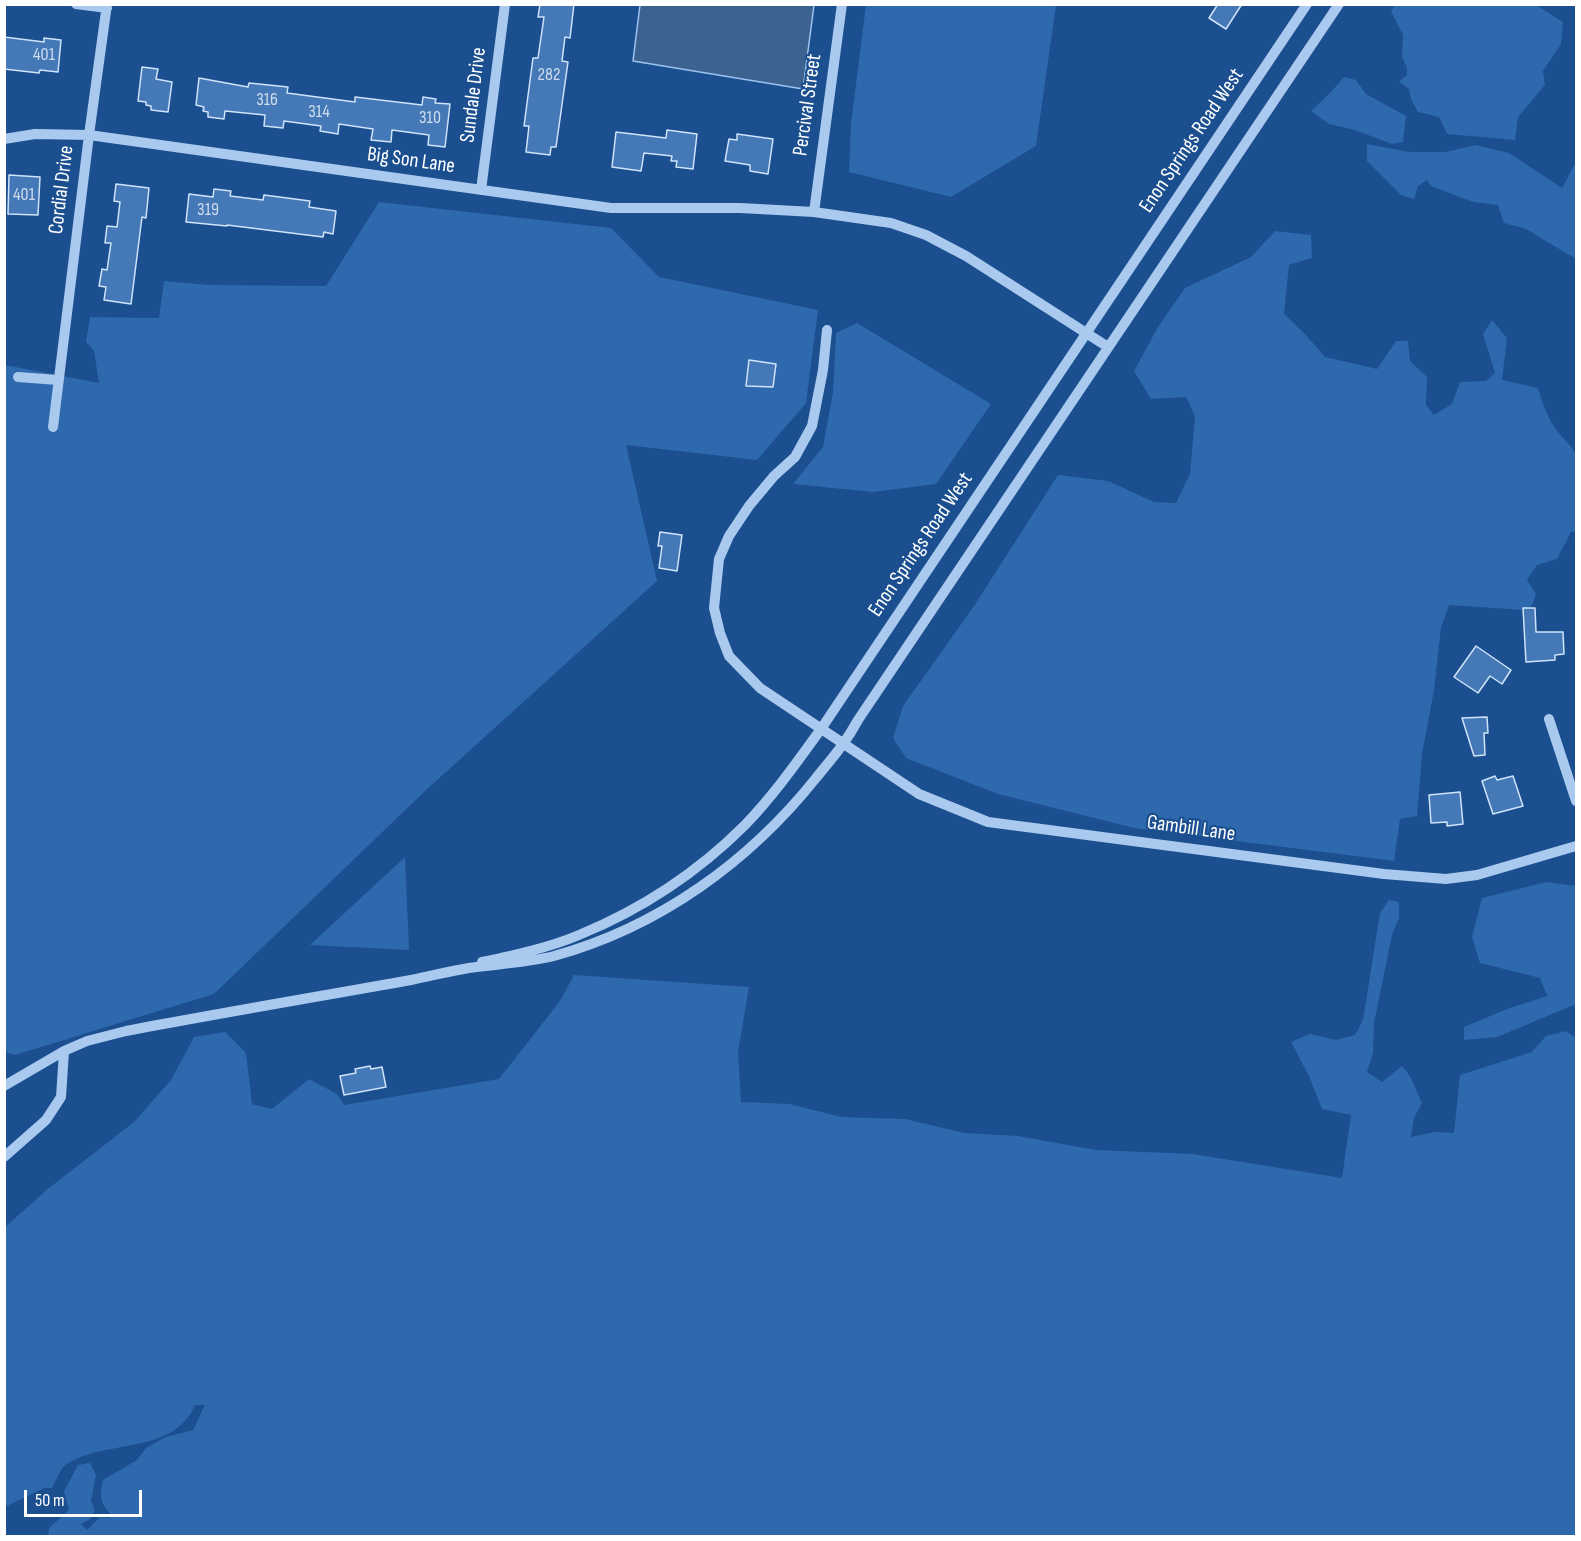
<!DOCTYPE html>
<html>
<head>
<meta charset="utf-8">
<style>
	body { margin:0 }
	#map { position:relative; width:1581px; height:1541px; overflow:hidden; background:#1b4f8f; font-family:"Sofia Sans Condensed",sans-serif }
	canvas { display:block }
	.frame { position:absolute; inset:0; border:6px solid #fff; pointer-events:none }
	.scale { position:absolute; left:24px; top:1490px; width:118px; height:27px; box-sizing:border-box; border:3px solid #fff; border-top:0; padding-left:8px; font-size:18px; line-height:21px; white-space:nowrap; color:#fff; -webkit-text-stroke:4px #1b4f8f; paint-order:stroke }
</style>
</head>
<body>
<div id="map">
<canvas width="1581" height="1541"></canvas>
<div class="frame"></div>
<div class="scale">50 m</div>
</div>
<script>
const context = document.querySelector('canvas').getContext('2d');
context.lineJoin = 'round';
function fillPath(path, color) { context.fillStyle = color; context.fill(path, 'evenodd'); }
function trace(path, color, width, dash) { context.strokeStyle = color; context.lineWidth = width; context.lineCap = dash ? 'butt' : 'round'; context.setLineDash(dash || []); context.stroke(path); }
function write(font, color, halo, rows, align = 'center') {
  context.font = font + ' "Sofia Sans Condensed",sans-serif'; context.lineWidth = 4.5; context.setLineDash([]); context.textBaseline = 'middle'; context.strokeStyle = halo; context.fillStyle = color; for (const [text, x, y, turn = 0] of rows) {
    context.save(); context.translate(x, y); context.rotate((+turn || 0) * Math.PI / 180); context.textAlign = isNaN(turn) ? turn : align; if (halo) context.strokeText(text, 0, 0); context.fillText(text, 0, 0); context.restore();
  }
}
fillPath(new Path2D(`
	M866,5h190l-20,141 -85,51 -102,-25 2,-48z
	M1395,5h141l27,17 -2,22 -18,27 2,14 -27,32 -3,23 -68,-6 -8,-17 -21,-5 -7,-13 -2,-10 -10,-7 8,-7v-7l-5,-11 1,-22 -12,-24z
	M1344,77l12,3 10,14 40,22 -3,26 -11,2 -37,-14 -26,-6 -18,-13 20,-19z
	M1367,144l42,8h37l29,-7 34,8 53,35 14,-26v97l-50,-30 -22,-6 -6,-18 -25,-3 -42,-16 -4,-6 -9,6 -4,13 -13,-4 -34,-34z
	M379,202l232,26 48,49 159,33 -12,93 -49,57 -131,-15 31,136 -232,210 -211,203 -199,61 -10,-3v-687l94,18 -5,-32 -8,-9 4,-25 69,1 5,-37 44,4 118,1z
	M1275,231l36,4 1,23 -23,7 -5,49 20,19 21,24 52,12 19,-28h12l2,20 17,16 -1,28 8,10 18,-11 8,-22 26,-1 9,-8 -12,-39 9,-14 15,18 -5,42 36,8c5,16 10,32 20,44 7,9 14,13 18,23v76l-5,1 -14,27 -20,6 -10,15 9,14 -4,12 -8,4 -75,-5 -8,23 -7,62 -12,64 -5,62 -17,3 -6,42 -260,-33 -136,-34 -92,-36 -13,-20 10,-32 71,-100 84,-131 50,6 46,21 22,1 14,-29 5,-58 -9,-19 -35,2 -17,-28 24,-44 27,-39 66,-31z
	M857,323l134,81 -55,80 -63,8 -80,-8 30,-37 10,-55 3,-59z
	M405,857l4,93 -99,-5z
	M1546,882l30,4v118l-79,33 -33,3v-13l43,-18 40,-13 -7,-18 -60,-15 -8,-26 10,-39z
	M1389,900l10,2v16l-7,17 -18,88 -1,30 -6,19 15,10 20,-16 8,10 12,27 -8,15 -3,19 24,-5 19,1 6,-58 72,-23 14,-16 20,-5 10,7v498h-1528l1,-8 20,-18 -5,-19 14,-26 12,-2 6,12 -5,26 4,9 -5,9 -9,5 6,6 13,-13 10,1v-5c-11,-10 -10,-19 -7,-33l34,-20 9,-12 20,-11 27,-7 12,-25h-10c-21,50 -89,34 -128,59 -7,4 -11,17 -15,24h-8l-37,18 -2,-1v-278l44,-39 85,-66 37,-42 23,-43 31,-5 21,21 6,51 20,5 37,-30 28,15 7,11 155,-26 61,-78 14,-26 175,12 -11,65 3,50 49,2 51,13 64,2 59,14 54,3 78,14 97,4 149,24 9,-63 -29,-6 -13,-33 -18,-34 19,-8 26,6 19,-5 8,-15 17,-107z`), '#2e69ad');
const water = new Path2D(`
	M640,5h174l-11,84 -170,-28z`);
fillPath(water, '#3c6290');
trace(water, '#9cc4f0', 1.5);
const building = new Path2D(`
	M540,4h34l-4,34 -5,-1 -3,24 6,1 -12,85h-5l-1,8 -24,-3 3,-26h-5l5,-38 4,-30h5l6,-41h-6z
	M1218,4h24l-16,25 -17,-11z
	M4,37l40,5v-4l17,2 -3,32 -18,-2 -1,3 -35,-4z
	M142,67l16,2 -2,10 16,3 -4,30 -17,-2v-4l-5,-1v-3l-8,-1z
	M199,78l49,9 1,-4 39,4 -1,6 68,9v-5l67,8 1,-8 13,2 -1,4 15,1 -5,43 -17,-2 1,-10 -37,-5 -1,12 -20,-2 2,-11 -34,-5 -1,10 -18,-3 1,-5 -37,-5 -1,7 -19,-2 1,-11 -40,-4 -1,8 -16,-2v-5l-5,-1 1,-4 -8,-2z
	M667,130l30,4 -4,35 -17,-2 1,-6h-6l1,-5 -28,-3 -3,18 -29,-4 4,-35 50,6z
	M737,134l36,5 -5,35 -18,-3v-6l-25,-4 4,-22 8,1z
	M9,175l31,2 -2,38 -30,-1z
	M116,184l33,4 -3,30 -4,-1 -11,87 -27,-4 2,-13 -7,-1 3,-17 5,1 4,-27h-6l2,-17 10,1 3,-25 -6,-1z
	M214,189l17,2 -1,5 33,4 1,-5 46,6 -1,6 27,4 -3,23 -9,-2 -1,5 -96,-12v1l-41,-4 3,-28 24,3z
	M749,360l27,4 -3,23 -27,-1z
	M660,532l22,3 -5,36 -18,-3 3,-22h-4z
	M1523,608h12l1,24h27l1,22 -9,1v5l-29,2z
	M1476,646l35,24 -9,14 -12,-8 -12,17 -24,-16z
	M1487,717l1,16h-4l1,22 -11,1 -12,-38z
	M1495,776l2,4 16,-4 10,30 -30,8 -11,-33z
	M1460,792l3,32 -16,2v-4l-16,1 -2,-28z
	M370,1066l1,3 11,-2 4,20 -42,8 -4,-19 16,-3 -1,-4z`);
fillPath(building, '#4478b7');
trace(building, '#cfe3fa', 1.5);
trace(new Path2D(`
	M76,4l31,4
	M4,139l31,-5 54,1 522,73h129l74,4 77,11 35,12 40,21 142,91
	M481,190l24,-186
	M814,212l28,-208
	M827,330l-4,40 -11,56 -17,31 -21,19 -25,30 -20,30 -10,23 -5,49 6,25 9,23 31,32 159,106 69,28 396,52 62,5 31,-4 99,-29
	M18,377l40,3
	M53,427l36,-292 18,-131
	M1549,719l27,82
	M482,962c33,-7 66,-14 97,-27 61,-25 119,-63 166,-110 29,-30 52,-63 76,-96l486,-725
	M4,1086l60,-35 23,-10 39,-10c95,-18 190,-34 285,-51 20,-4 39,-9 58,-12 29,-4 57,-5 85,-12 105,-29 195,-94 262,-178 17,-21 29,-34 42,-58l481,-716
	M4,1157l42,-37 15,-23 3,-46`), '#a9c9ee', 10);
write('18px', '#d0dded', null, [
	["401",44,55],
	["282",549,75],
	["316",267,100],
	["314",319,112],
	["310",430,118],
	["401",24,195],
	["319",208,210]
]);
write('21px', '#fff', '#1b4f8f', [
	["Sundale Drive",474,95,-83],
	["Percival Street",808,105,-82],
	["Enon Springs Road West",1192,141,-56],
	["Big Son Lane",411,161,8],
	["Cordial Drive",62,190,-83],
	["Enon Springs Road West",921,545,-56],
	["Gambill Lane",1191,829,8]
]);
</script>
</body>
</html>
